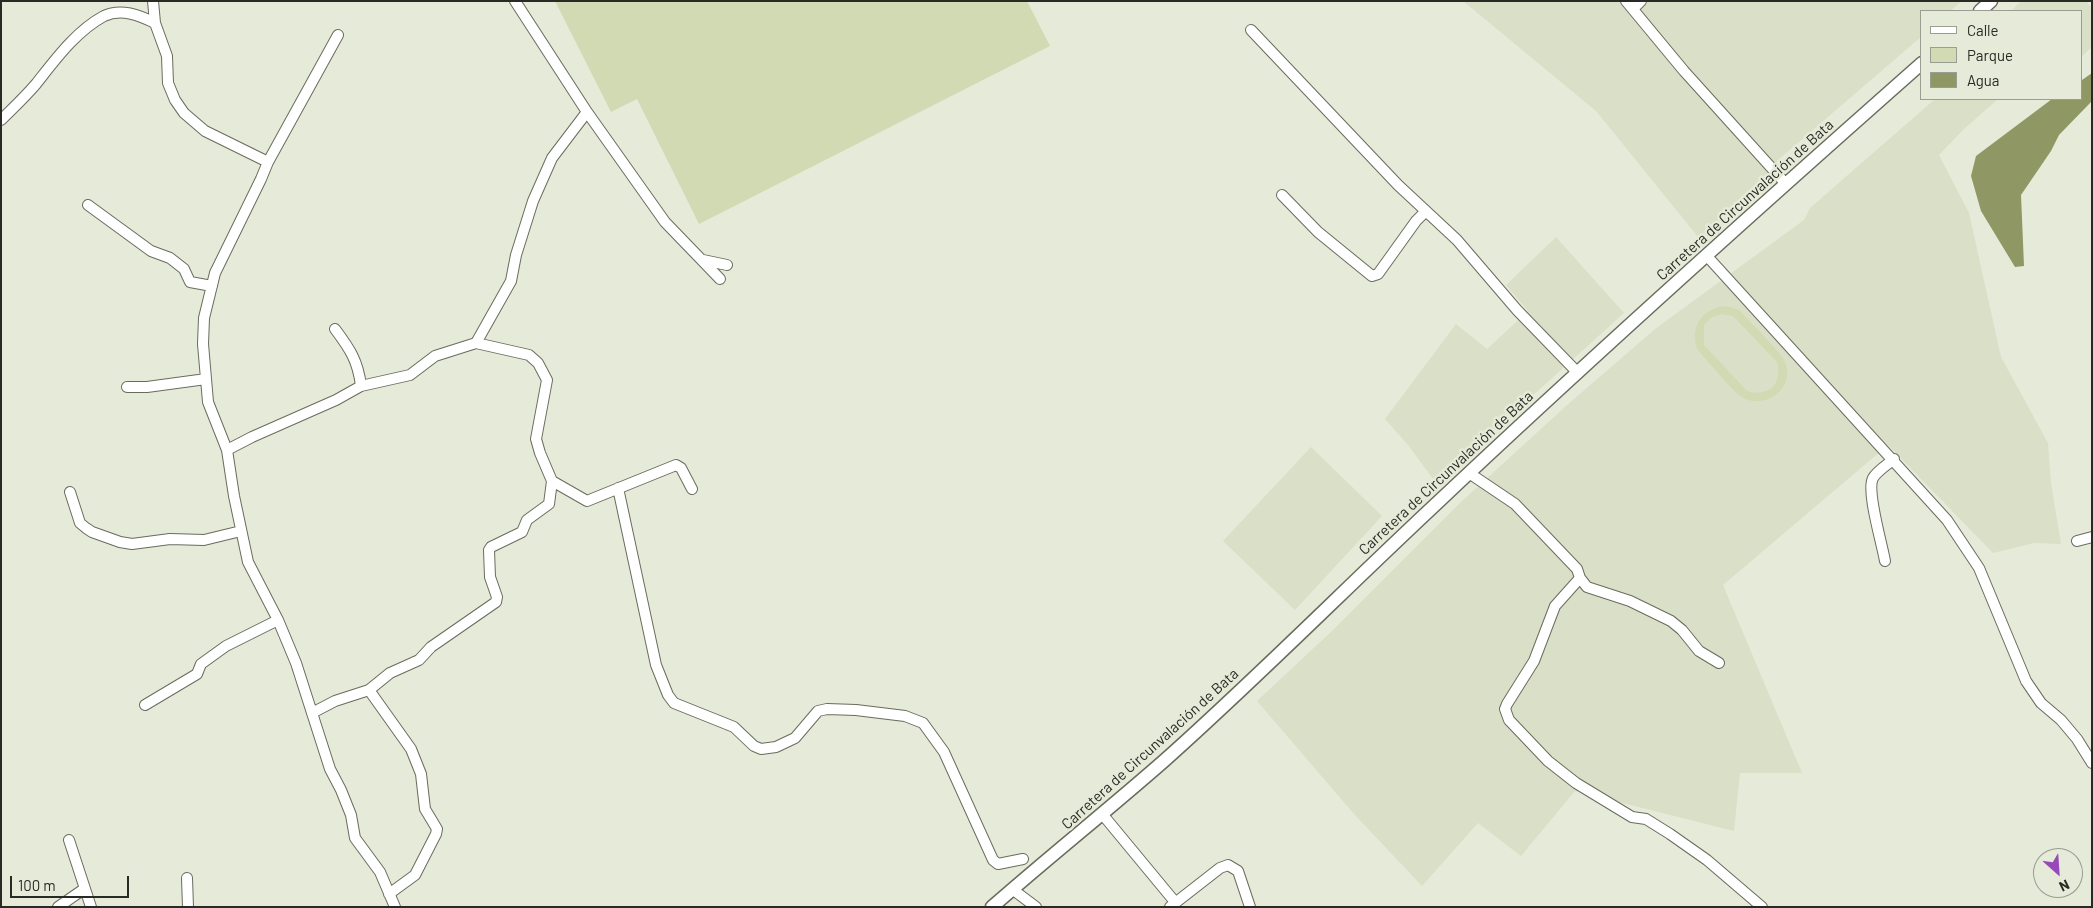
<!DOCTYPE html>
<html>
<head>
<meta charset="utf-8">
<style>
	body { margin:0 }
	#map { position:relative; width:2093px; height:908px; overflow:hidden; background:#e6ead9; font-family:Barlow,sans-serif }
	canvas { display:block }
	.frame { position:absolute; inset:0; border:2px solid #282a23; pointer-events:none }
	.legend { position:absolute; left:1920px; top:10px; width:162px; height:90px; box-sizing:border-box; background:#e6ead9; border:1px solid #9a9d90; margin:0; padding:6px 9px; list-style:none; font-size:15px; color:#282a23 }
	.legend li { display:flex; align-items:center; gap:10px; height:25px }
	.legend b { width:25px; border:1px solid #9a9d90 }
	.north { position:absolute; left:2033px; top:848px; width:50px; height:50px; box-sizing:border-box; background:#e6ead9; border:1px solid #9a9d90; border-radius:50%; rotate:154deg; font-size:14px; font-weight:700; line-height:20px; text-align:center; color:#282a23 }
	.north::after { content:''; display:block; margin:auto; width:18px; height:22px; background:#9749ba; clip-path:polygon(50% 0,100% 100%,50% 72%,0 100%) }
	.scale { position:absolute; left:10px; top:876px; width:119px; height:22px; box-sizing:border-box; border:2px solid #282a23; border-top:0; padding-left:6px; font-size:15px; line-height:18px; white-space:nowrap; color:#282a23; -webkit-text-stroke:4px #e6ead9; paint-order:stroke }
</style>
</head>
<body>
<div id="map">
<canvas width="2093" height="908"></canvas>
<div class="frame"></div>
<ul class="legend">
<li><b style="height:6px;background:#fff"></b>Calle</li>
<li><b style="height:14px;background:#d2dab3"></b>Parque</li>
<li><b style="height:14px;background:#8f9864"></b>Agua</li>
</ul>
<div class="north">N</div>
<div class="scale">100 m</div>
</div>
<script>
const context = document.querySelector('canvas').getContext('2d');
context.lineJoin = 'round';
function fillPath(path, color) { context.fillStyle = color; context.fill(path, 'evenodd'); }
function trace(path, color, width, dash) { context.strokeStyle = color; context.lineWidth = width; context.lineCap = dash ? 'butt' : 'round'; context.setLineDash(dash || []); context.stroke(path); }
function write(font, color, halo, rows, align = 'center') {
  context.font = font + ' Barlow,sans-serif'; context.lineWidth = 5; context.setLineDash([]); context.textBaseline = 'middle'; context.strokeStyle = halo; context.fillStyle = color; for (const [text, x, y, turn = 0] of rows) {
    context.save(); context.translate(x, y); context.rotate((+turn || 0) * Math.PI / 180); context.textAlign = isNaN(turn) ? turn : align; if (halo) context.strokeText(text, 0, 0); context.fillText(text, 0, 0); context.restore();
  }
}
fillPath(new Path2D(`
	M1463,1h499l-12,10h-28v25l-144,124 -10,28 -65,55 -107,-132z
	M2021,1h65l6,7v39l-10,9v-45h-71z
	M1935,99h63l-35,31 -24,25 30,58 32,144 47,86 3,40 10,61 -27,-1 -41,10 -105,-108 -165,140 79,188h-62l-6,58 -159,-40 -54,65 -43,-33 -56,63 -68,-72 -97,-113 76,-71 128,-128 105,-96 89,-77 149,-109 6,-12z
	M1556,237l68,76 -188,170 -28,-38 -23,-26 71,-95 31,25 41,-38 -22,-26z
	M1311,447l71,69 -87,94 -72,-69z`), '#dadfc7');
fillPath(new Path2D(`
	M555,1h472l23,45 -351,178 -62,-125 -26,13z
	M1720,306l10,1 9,3c10,11 42,42 46,52 4,10 3,21 -5,29 -9,10 -26,14 -38,6 -11,-7 -35,-37 -45,-48 -6,-22 2,-35 23,-43zM1722,314l11,2 44,46c6,23 -9,35 -30,29l-43,-46v-20l8,-8z`), '#d2dab3');
fillPath(new Path2D(`
	M2092,73v28l-33,34 -8,16 -30,44 3,71 -9,1 -34,-56 -10,-35 5,-20 76,-57h30v-19z`), '#8f9864');
const minor = new Path2D(`
	M153,1l2,22 12,33 1,27 7,17 9,13 21,18 63,31 -7,17 -46,94 -11,45 -1,26 5,58 19,48 7,46 14,66 30,58 18,43 34,106 11,21 10,25 4,23 25,34 15,35
	M515,1l72,111 78,110 55,57
	M1626,1l58,70 102,113
	M1633,9l8,-8
	M1251,30l147,155 59,55 60,70 61,63
	M1,120c12,-12 24,-23 35,-36 19,-24 40,-53 68,-68 17,-8 35,-1 51,7
	M268,162l70,-127
	M1282,195l36,37 54,44 6,-2 38,-53 10,-10
	M88,205l63,46 19,7 14,11 6,13 22,4
	M1706,255l241,265 32,48 47,113 15,22 20,17 16,19 15,24
	M703,260l24,5
	M335,329c15,20 23,32 26,57
	M476,343l35,-62 5,-26 17,-54 19,-43 35,-46
	M127,387h20l59,-8
	M227,450l25,-13 84,-37 25,-14 49,-11 25,-19 41,-13 53,12 9,8 9,17 -11,59 4,14 12,28 -3,23 -22,16 -5,12 -31,15 -2,3 1,27 7,20 -1,5 -65,45 -12,13 -29,13 -21,17 -34,11 -23,12
	M1469,473l46,31 62,65 3,9 7,9 43,14 41,20 11,9 17,21 20,12
	M552,481l35,20 89,-36 5,3 11,21
	M618,488l38,177 12,30 6,8 60,24 20,19 7,3 15,-2 19,-9 23,-27 9,-2 29,1 49,6 18,7 21,29 49,108 5,4 25,-5
	M70,492l10,31 6,5 6,4 28,10 12,2 38,-5 34,1 37,-9
	M2077,541l15,-4
	M1885,561c-3,-18 -19,-70 -12,-83 4,-7 14,-13 21,-19
	M1580,578l-25,28 -21,55 -27,43 -2,5 4,11 39,41 28,22 56,34 14,2 24,15 37,26 55,47
	M369,690l42,59 10,25 4,35 12,20 -1,5 -21,41 -26,19
	M145,705l52,-31 4,-10 25,-18 52,-26
	M1103,815l72,87
	M69,840l22,67
	M187,878l1,29
	M1012,889l24,18
	M58,907l26,-18
	M1170,907l50,-39 8,-3 10,6 12,36`);
const major = new Path2D(`
	M1980,11l11,-10
	M992,907c57,-50 116,-97 173,-147 93,-83 180,-171 271,-256 159,-150 322,-296 486,-441`);
trace(minor, '#696c5d', 12);
trace(major, '#696c5d', 15);
trace(minor, '#fff', 10);
trace(major, '#fff', 12);
write('15px', '#282a23', '#e6ead9', [
	["Carretera de Circunvalación de Bata",1745,200,-42],
	["Carretera de Circunvalación de Bata",1446,473,-43],
	["Carretera de Circunvalación de Bata",1150,749,-42]
]);
</script>
</body>
</html>
